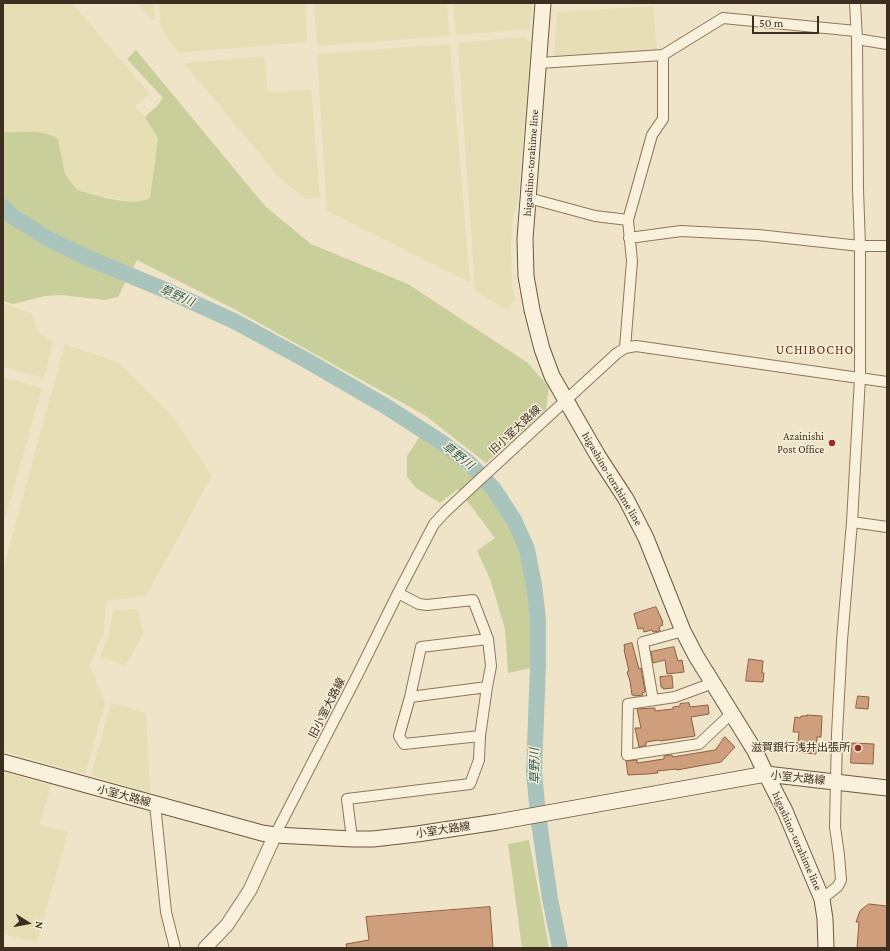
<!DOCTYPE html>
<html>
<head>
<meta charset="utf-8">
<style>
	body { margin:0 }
	#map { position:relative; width:890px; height:951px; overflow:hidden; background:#f0e4c8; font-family:"Crimson Pro",serif }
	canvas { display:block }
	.frame { position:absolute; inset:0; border:4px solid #3d2e20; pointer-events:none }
	.north { position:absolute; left:8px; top:903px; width:40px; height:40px; -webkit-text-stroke:3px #f7eed8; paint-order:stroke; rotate:101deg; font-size:11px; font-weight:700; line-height:16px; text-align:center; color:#3d2e20 }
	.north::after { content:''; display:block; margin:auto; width:14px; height:18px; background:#3d2e20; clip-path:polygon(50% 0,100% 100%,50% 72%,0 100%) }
	.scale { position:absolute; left:752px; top:16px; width:67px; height:18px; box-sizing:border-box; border:2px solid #3d2e20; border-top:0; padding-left:5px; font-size:12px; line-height:14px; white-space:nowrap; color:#3d2e20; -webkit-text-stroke:3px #f7eed8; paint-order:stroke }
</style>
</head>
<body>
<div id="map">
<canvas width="890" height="951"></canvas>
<div class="frame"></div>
<div class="north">N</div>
<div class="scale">50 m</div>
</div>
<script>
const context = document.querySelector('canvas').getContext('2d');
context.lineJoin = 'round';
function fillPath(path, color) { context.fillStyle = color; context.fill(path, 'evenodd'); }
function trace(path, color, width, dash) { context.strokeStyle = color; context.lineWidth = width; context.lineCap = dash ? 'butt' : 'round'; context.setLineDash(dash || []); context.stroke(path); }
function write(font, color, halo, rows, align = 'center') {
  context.font = font + ' "Crimson Pro","Noto Sans JP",serif'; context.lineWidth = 3; context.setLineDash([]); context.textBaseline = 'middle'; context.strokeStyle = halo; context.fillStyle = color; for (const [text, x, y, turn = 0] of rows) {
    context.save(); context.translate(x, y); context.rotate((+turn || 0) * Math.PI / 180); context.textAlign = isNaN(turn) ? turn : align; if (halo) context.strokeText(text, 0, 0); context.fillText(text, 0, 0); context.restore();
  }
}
fillPath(new Path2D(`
	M3,3h69l78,91 -15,13 10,10 13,21 -8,60 -6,3 -14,1 -53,-12 -12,-16 -7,-35 -55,-7z
	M137,3h17l1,17h-3z
	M159,3h146l2,39 -129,11 -17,-25z
	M314,3h133l2,33 -132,10z
	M453,3h79l-2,26 -74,6z
	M653,6l4,44 -103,6 3,-44z
	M523,37l8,5 -13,158 -5,15 -2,27 1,40 3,19 -8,9 -32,-20 -17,-247z
	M450,44l20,238 -143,-71 -10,-157z
	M264,56l4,36 43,-2 9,108 -14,1 -27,-22 -95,-114z
	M3,303l30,11 5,19 15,9 -9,36 -41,-11z
	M65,344l55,19 53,54 39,59 -66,120 -40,5 -2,31 -14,33 15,39 -20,70 -82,-23v-182z
	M3,377l39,11 -39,138z
	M138,609l5,25 -18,32 -25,-10 10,-24 3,-22z
	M111,703l35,10 4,80 -59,-18z
	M3,772l48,13 -11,40 28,7 -31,111 -34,-9z`), '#e6deb5');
fillPath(new Path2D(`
	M136,50l129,156 46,38 97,40 120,79 21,24 -3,23 -60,53 -60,-47 -192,-107 -97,-49 -19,37 -13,3 -45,-5 -15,1 -32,8 -10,-3v-169c19,1 38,-4 55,7l7,35 12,16c20,5 55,18 73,8l8,-60 -13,-21 12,-11 6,-8 -36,-39z
	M422,433l68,60 29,48 12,53 5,73 -28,6 -3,-44 -15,-50 -13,-28 18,-13 -37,-49 -18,14 -24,-15 -9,-11v-21z
	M529,840l20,108h-27l-14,-104z`), '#c9cf9b');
trace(new Path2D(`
	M3,207l9,9 35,22 41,20 82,34 64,29 72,39 81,47 54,35 28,21 24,25 21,32 13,29 7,36 4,34v46l-4,107 4,43 12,84 10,49`), '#a9c4bc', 16);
const building = new Path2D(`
	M656,607l7,15 -1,1 1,2 -4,2 1,4 -7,1 -1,-2 -8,2 -1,-4 -5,1 -4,-15z
	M632,643l7,26 2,-1 4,24 -3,1 1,2 -9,1v-1h-2l-2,-14 -3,-9 2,-1 -5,-21h1l-1,-5z
	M674,647l4,14 4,-1 2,12 -17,2 -2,-14 -12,3 -2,-11z
	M749,659l14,2 -1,12h2l-1,9 -17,-1z
	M672,676l1,12 -10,1v-2h-2l-1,-10z
	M858,696l11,1 -1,12 -12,-1z
	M689,703l1,4 18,-2 1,9 -18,3 4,19 -35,5 -1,-1 -13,2v3l-7,2 -4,-19h6l-4,-19 18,-1v3l18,-2v-2l7,-1v-2z
	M807,715l15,1 -1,21h-4l-1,17 -19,-2 2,-20h-6l2,-15 5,1 1,-2h6z
	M725,737l10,10 -14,15 -44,8v-1l-20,2 1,2 -11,1 -19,1 -2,-14 11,-1v3l27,-4v-3l8,-1 1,2 42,-7z
	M852,743l22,1 -1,20 -22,-1z
	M869,904l18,2v42h-30l2,-26h-3l4,-11z
	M490,907l3,41h-146l-1,-4 23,-4 -3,-23z`);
fillPath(building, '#cf9f7d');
trace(building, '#8d5f41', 1);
const minor = new Path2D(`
	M857,39l30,5
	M539,63l124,-8 60,-37 133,13
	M528,200h8l59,16 33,4
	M629,238l52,-7 77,4 102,11h27
	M625,348l7,-87 -4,-41 24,-85 11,-16v-64
	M852,522l35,5
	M713,683l-38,14 -47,7 -1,51 72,-11 33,-31
	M410,697l77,-10
	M653,700l-10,-58 40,-11
	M480,736l-76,8 -5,-8 11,-39 11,-50 67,-8
	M155,804l11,108 9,36
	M275,835l83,-161 40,-81 36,-69 11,-12 30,-28 141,-130 9,-6 11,-2 251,36
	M352,839l-5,-40 123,-15 9,-24 1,-24 7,-49 4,-21 -3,-27 -15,-39 -46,5 -8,-1 -21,-11
	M822,899l16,-13 3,-6 -2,-25 -4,-28 2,-93 5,-94 10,-118 8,-144v-132l-2,-57 -1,-150 -2,-36`);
const tertiary = new Path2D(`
	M205,948l22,-23 23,-35 25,-55`);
const secondary = new Path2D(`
	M543,3l-18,236 1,37 6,34 10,39 10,27 46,80 28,43 20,39 37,93 13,25 59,95 11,23 19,37 37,88 3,20 1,29
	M3,762l259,71 13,2 77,4h21l44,-5 80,-12 269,-48 121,14`);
trace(minor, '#8d765c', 12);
trace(tertiary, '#8d765c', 15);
trace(secondary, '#6f573f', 17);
trace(minor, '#faf1dc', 10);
trace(tertiary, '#faf1dc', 13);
trace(secondary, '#faf1dc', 15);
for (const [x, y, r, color] of [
	[832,443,4,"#9e2a2b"],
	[858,748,4,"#9e2a2b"]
]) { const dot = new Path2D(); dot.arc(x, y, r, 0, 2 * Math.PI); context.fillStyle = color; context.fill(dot); trace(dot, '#f7eed8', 1.5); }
write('11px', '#3d2e20', '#f7eed8', [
	["higashino-torahime line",531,163,-86],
	["旧小室大路線",515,430,-43],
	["higashino-torahime line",612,479,59],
	["旧小室大路線",327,708,-63],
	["小室大路線",798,778,6],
	["小室大路線",124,796,15],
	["小室大路線",443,830,-8],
	["higashino-torahime line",797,841,66]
]);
write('11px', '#3d2e20', '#f7eed8', [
	["Azainishi",824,437],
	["Post Office",824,450],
	["滋賀銀行浅井出張所",850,748]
], 'right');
write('italic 12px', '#2f5d5a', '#f7eed8', [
	["草野川",177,296,23],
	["草野川",458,456,38],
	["草野川",535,766,-91]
]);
context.letterSpacing = '1px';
write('13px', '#6b2e1e', '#f7eed8', [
	["UCHIBOCHO",815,350]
]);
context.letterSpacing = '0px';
</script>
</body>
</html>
